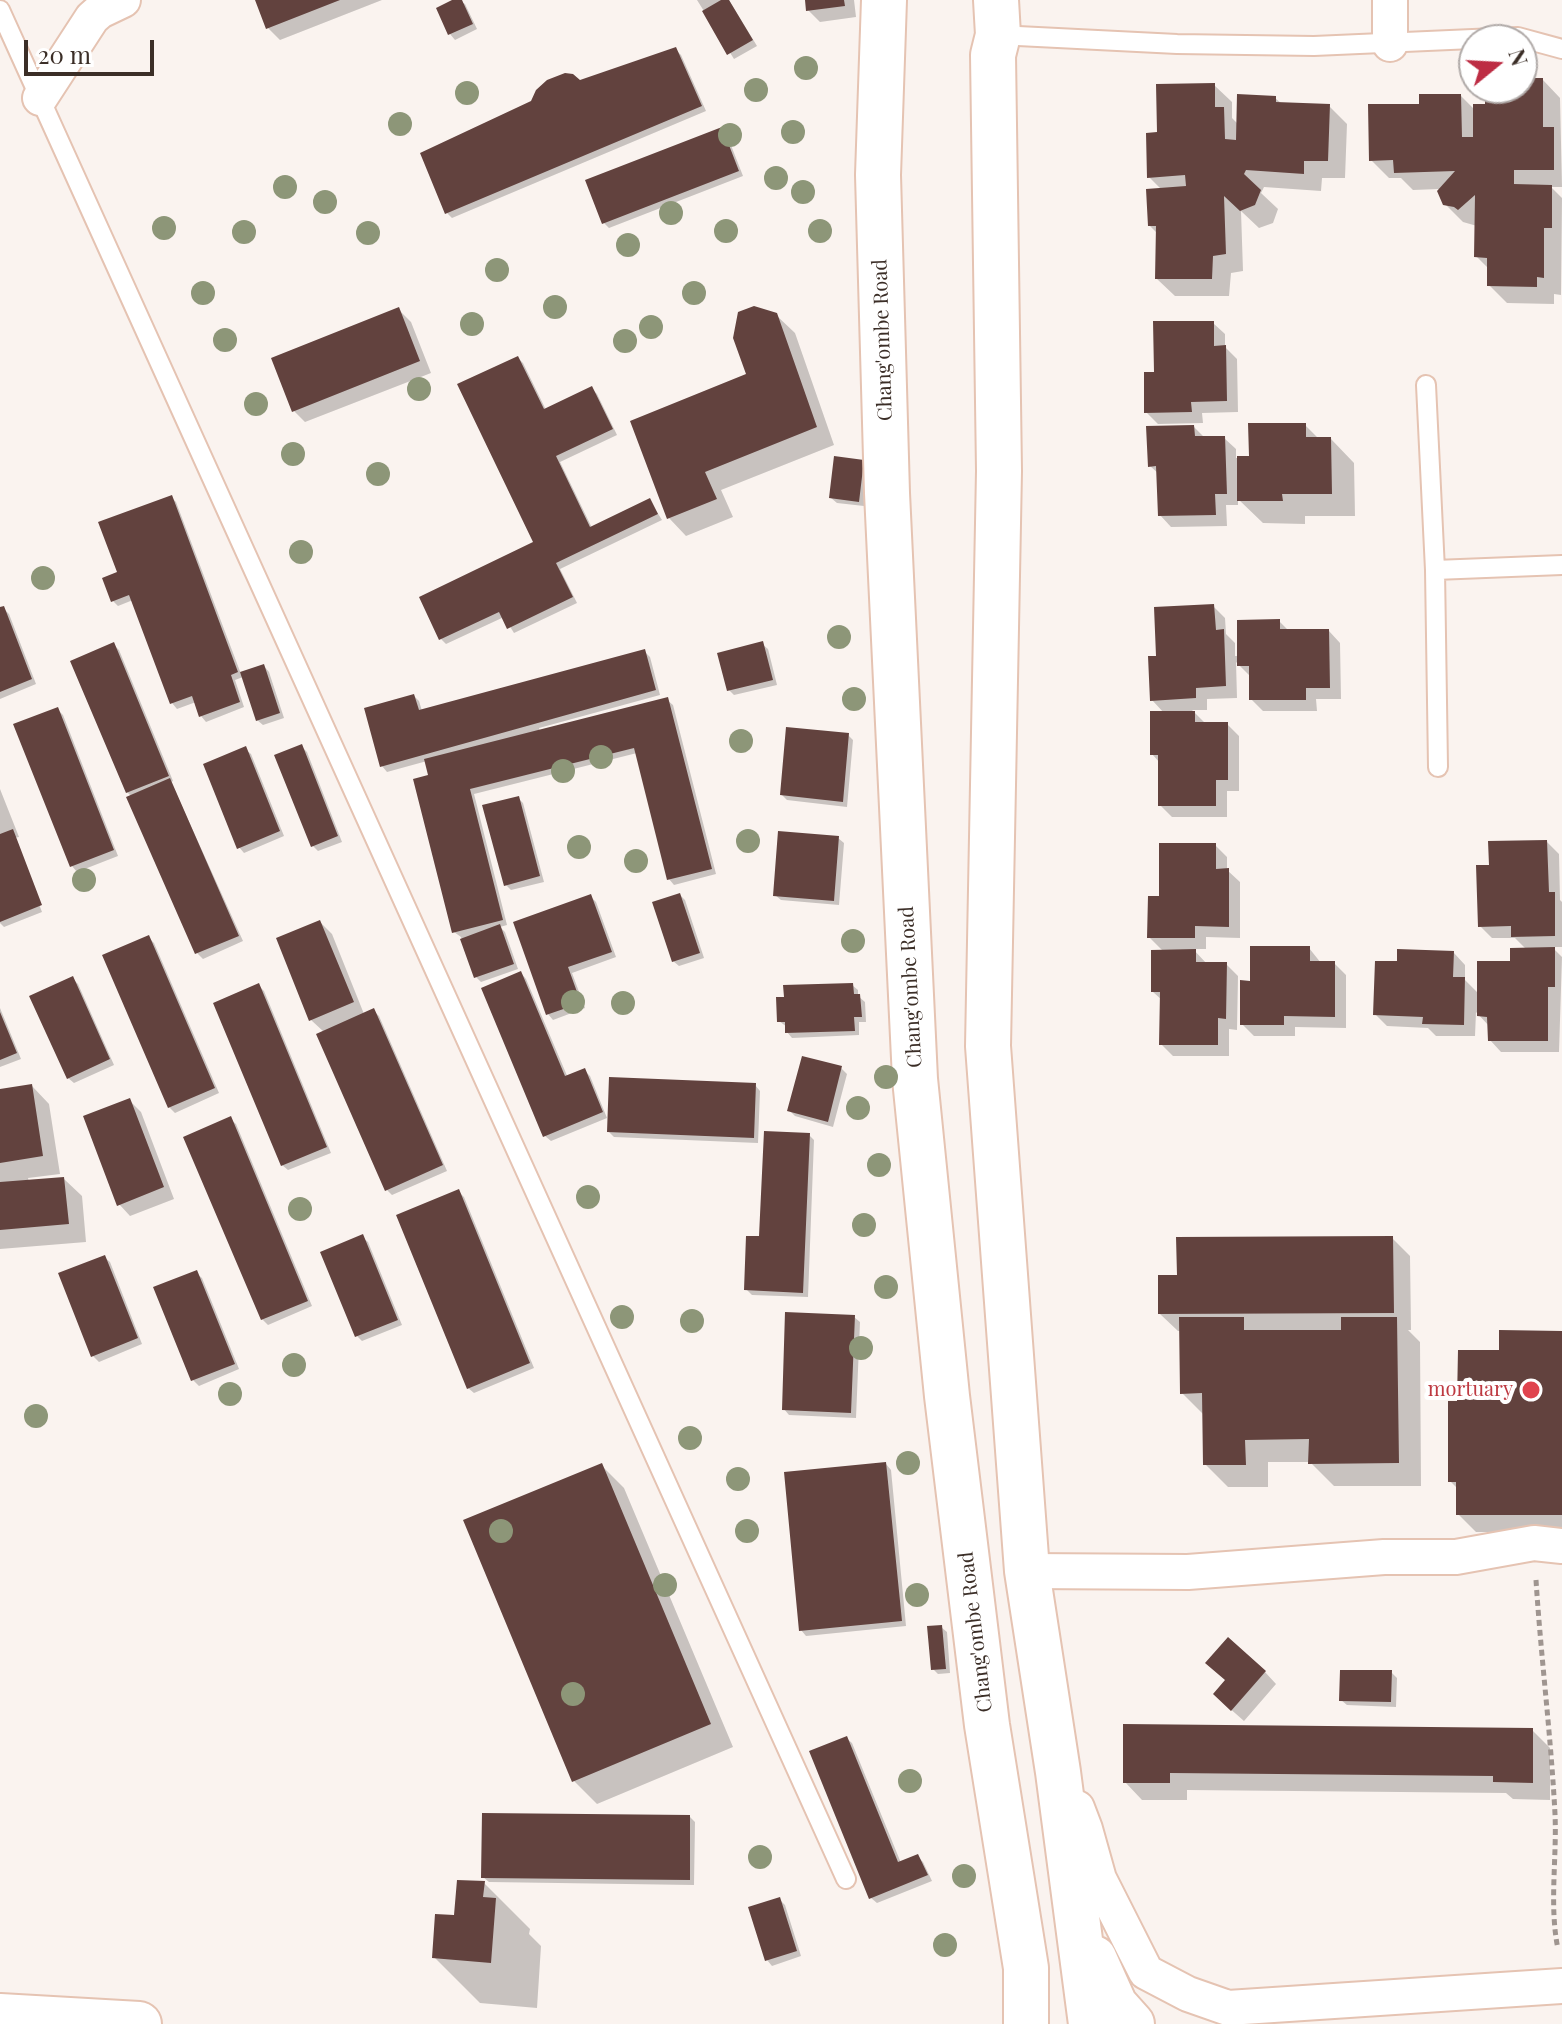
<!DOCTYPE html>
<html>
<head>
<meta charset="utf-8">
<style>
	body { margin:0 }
	#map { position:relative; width:1562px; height:2024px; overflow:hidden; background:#faf3ef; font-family:"Playfair Display",serif }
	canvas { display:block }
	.north { position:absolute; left:1458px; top:24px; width:80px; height:80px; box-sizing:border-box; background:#fff; border:2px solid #b1aba9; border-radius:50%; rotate:72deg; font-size:22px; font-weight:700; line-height:32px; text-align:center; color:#3b2e27 }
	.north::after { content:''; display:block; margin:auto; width:28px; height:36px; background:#bd2c43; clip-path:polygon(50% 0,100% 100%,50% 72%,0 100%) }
	.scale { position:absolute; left:24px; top:40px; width:130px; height:36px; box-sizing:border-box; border:4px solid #3b2e27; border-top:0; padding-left:10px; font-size:24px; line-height:28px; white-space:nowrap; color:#3b2e27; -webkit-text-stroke:6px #fff; paint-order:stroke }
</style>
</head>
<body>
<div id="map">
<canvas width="1562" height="2024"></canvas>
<div class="north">N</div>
<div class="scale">20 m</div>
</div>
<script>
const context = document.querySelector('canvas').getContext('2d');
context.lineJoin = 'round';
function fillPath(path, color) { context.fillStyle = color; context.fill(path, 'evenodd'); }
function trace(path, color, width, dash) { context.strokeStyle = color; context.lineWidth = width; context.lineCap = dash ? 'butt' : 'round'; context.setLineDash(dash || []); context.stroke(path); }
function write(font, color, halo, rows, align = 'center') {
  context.font = font + ' "Playfair Display",serif'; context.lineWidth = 8; context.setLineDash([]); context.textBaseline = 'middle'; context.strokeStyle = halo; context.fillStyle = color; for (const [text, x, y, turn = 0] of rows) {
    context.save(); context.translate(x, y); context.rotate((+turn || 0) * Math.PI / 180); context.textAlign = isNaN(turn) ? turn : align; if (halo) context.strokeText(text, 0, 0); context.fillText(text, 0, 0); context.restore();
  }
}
fillPath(new Path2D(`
	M257,0h125l-102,40 -12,-12z
	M457,0l8,4 12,25 -22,11 -5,-6 -12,-25z
	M697,0h32l28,46 -23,13z
	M807,0h47l2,17 -36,5 -12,-12z
	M675,49l6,6 25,56 -254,107 -5,-5 133,-130z
	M1522,80h21l17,18 2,89h-11l11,11 -1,97 -7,-1v10l-47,-1 -18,-18v-16l-13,-13 1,-30 -14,-4 -18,-18 -6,-15 -26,1 -12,-12h-12l-18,-18 50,-54 40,-10 14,14 12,-4v-18h35z
	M1214,85l18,17v16l6,6 37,-26 7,6 47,2 18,18 -2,54h-23l-1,13 -57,-4 -3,6 17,16 -5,14 -14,5 -18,-17 2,60 -12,2 -2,23h-54l-18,-17v-46l-7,-7 12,-36 -13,-13 10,-43z
	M722,129l5,6 16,41 -134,52 -6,-6z
	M399,310l12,12 20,51 -126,49 -11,-11z
	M776,315l19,18 39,112 -113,45 12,27 -47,19 -17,-18 80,-143z
	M1213,323l12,11v13l12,12 1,53 -36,1 1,10 -45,1 -12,-12 10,-38z
	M518,358l5,5 23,47 45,-22 6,6 20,41 -57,27 32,66 58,-27 12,19 -102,49 17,34 -63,30 -10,-16 -58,27 -5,-5 94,-96z
	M1305,425l14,14h12l23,24 1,53h-50v8l-42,-1 -25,-24v6h-12l1,21 -56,1 -11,-12 -1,-41 -9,-8 44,-39 11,11h19l12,11v9h15z
	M863,462l5,5 -4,39 -27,-3 -6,-5z
	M171,497l5,5 65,172 23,-8 5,6 15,46 -21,7 -6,-5 -14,-43 -8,3 9,27 -38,15 -5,-6 -5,-14 -19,7 -5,-6 -39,-103 -15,6 -5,-5 6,-28z
	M1213,606l12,12 1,16 9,9v13h4l40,-35 10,10h40l11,12 1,56h-25l1,12h-54l-12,-12v-22l-15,-15 1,36 -30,1v11h-15l14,14h21l12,12v55h-12v26h-55l-12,-12v-42l-8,-9 12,-41 -12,-13 6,-42z
	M3,608l6,6 27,70 -36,15v-90z
	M113,644l6,6 54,131 -2,1 72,159 -40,18 -6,-6 -68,-155 3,-1 -5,-5z
	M762,644l6,5 9,36 -43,10 -5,-5z
	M644,651l6,6 10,38 -121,33 1,4 127,-32 6,5 43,169 -42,11 -5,-6 -32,-126 -163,41 33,131 -7,2 5,5 13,37 -37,13 -5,-5 -15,-40 -7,-5 -27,-171 -40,11 -5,-6 32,-70 5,5 3,10z
	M57,709l6,6 55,141 -41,16 -5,-6z
	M848,735l5,5 -6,67 -60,-7 -5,-5z
	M301,746l6,6 35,90 -24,9 -6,-6z
	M245,749l6,5 33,82 -40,17 -5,-6z
	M0,789l19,48 -5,1 28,74 -38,15 -4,-4z
	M518,798l5,5 21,79 -33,8 -5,-5z
	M838,838l6,5 -5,62 -58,-5 -6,-5z
	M1547,842l12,12 1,46 2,2v45h-10l10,10 -3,95h-58l-11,-12 -1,-14 -13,-14 -1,24h-39l-8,-8 -41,-2 -12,-12 24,-51 55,-10 11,12v15l14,14 48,-44 -12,-12h-23l-12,-12 11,-59z
	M1215,845l12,12v13l13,12v56l-34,-1v12h-13l14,15h19l12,12 -1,54 -8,-1v27h-56l-12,-12 1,-44 -9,-8 11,-40 -15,-15 12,-38z
	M680,895l5,5 19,58 -25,8 -6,-5z
	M591,897l5,5 20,55 -44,16 13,35 -32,12 -5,-6 -33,-91z
	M320,922l12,12 32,80 9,-4 6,6 68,155 -55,24 -5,-5 -63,-158 -13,-12z
	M149,938l5,5 65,150 -44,20 -6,-6z
	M1309,948l12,15h13l12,12v53l-51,-1v9h-41l-12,-12 10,-41z
	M521,973l5,6 42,99 17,-7 5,5 17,42 -56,23 -6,-5z
	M72,978l6,6 36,81 -40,18 -6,-5z
	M852,985l6,5v6l7,6 1,20h-7v13l-67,3 -5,-6v-5l-8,-6z
	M259,986l5,5 67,162 -43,17 -6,-5z
	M0,1008l21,51 -21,8z
	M841,1068l6,6 -14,53 -38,-11 -5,-5z
	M755,1085l5,6 -2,52 -144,-6 -5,-5z
	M32,1086l17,18 11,70 -32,4 1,4 35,-3 18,17 4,46 -86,7v-158z
	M129,1100l12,12 33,87 -44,17 -11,-12z
	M230,1119l6,5 76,182 -44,19 -6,-6z
	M809,1135l5,5 -6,157 -56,-2 -6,-6 15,-51z
	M458,1191l6,6 70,171 -60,25 -6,-5z
	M362,1237l6,5 34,83 -40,16 -5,-5z
	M1392,1238l18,18 1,74h-3l12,12 1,144h-87l-24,-24h-42v25h-40l-23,-23v-48l-23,-23 -1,-62h-3l-18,-17 19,-37z
	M104,1257l6,5 32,82 -43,18 -6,-6 -32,-82z
	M196,1273l6,5 37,91 -40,17 -6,-6 -37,-92z
	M854,1317l6,5 -4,96 -67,-3 -5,-6z
	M1562,1334v198h-86l-18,-18v-25l-8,-8 9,-78 42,-51z
	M886,1464l5,6 15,156 -100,10 -5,-6z
	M601,1465l23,23 109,259 -136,57 -23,-23z
	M941,1627l6,5 3,41 -12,1 -5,-5z
	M1265,1672l11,12 -32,37 -17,-15z
	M1391,1672l6,6 -1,29 -49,-2 -6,-5z
	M1125,1726l407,4 18,18v52l-37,-1 -7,-6 -319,-3v10h-45l-17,-18z
	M846,1738l6,5 49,120 17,-6 5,5 9,19 -55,22 -6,-5z
	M690,1817l5,5 -1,63 -205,-3 -6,-5z
	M484,1883l46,46 -1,5 12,12 -4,62 -57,-5 -46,-46 22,-40z
	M779,1899l6,6 16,51 -29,10 -5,-6z`), '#0003');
fillPath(new Path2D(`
	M255,0h85l-74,29z
	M452,0h10l11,24 -25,11 -12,-27z
	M721,0h8l24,40 -26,15 -25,-44z
	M805,0h39l1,6 -39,5z
	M676,47l26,59 -257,108 -25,-61 111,-52 5,-11 11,-10 18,-7 8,1 7,6z
	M1522,78h21v49h11v43h-40v14l38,1v43h-8v50l-7,-1v10l-50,-1v-28l-13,-1 1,-62 -17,15 -4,-3 -11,-2 -6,-14 18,-20 -61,2 -1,-13 -24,1 -1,-57h51v-10h42l1,43h11v-33h12v-16h37z
	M1215,83v24h9l1,32 11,1 1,-46 39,2v6l54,2 -2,57h-24v13l-58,-4 -2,4 17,16 -6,15 -15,6 -16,-15 2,58 -13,2 -1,23h-57l1,-53h-8l-2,-37 40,-3 -1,-11 -38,3 -1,-45 11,-1 -1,-48z
	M722,127l17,44 -137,53 -17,-44z
	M754,306l23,7 40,114 -112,45 12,27 -50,20 -37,-98 116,-47 -13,-36 5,-26z
	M399,307l21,54 -128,51 -21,-54z
	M1153,321h61v25l12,-1 1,56 -36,1 1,10 -48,1v-41h10z
	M518,356l26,53 48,-23 21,43 -57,27 34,71 60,-29 8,16 -102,49 17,34 -66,32 -8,-17 -60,28 -20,-43 114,-55 -76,-158z
	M1248,423h58v14h25l1,57h-50l1,7h-46v-45h12z
	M1194,425l1,11h30l2,58h-12l1,21 -58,1 -2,-50 -8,1 -2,-41z
	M834,456l30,4 -5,42 -30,-4z
	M172,495l66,177 -7,3 9,27 -41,15 -7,-21 -22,8 -41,-109 -18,7 -9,-24 15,-6 -19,-50z
	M1214,604l2,26 8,-1 2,57 -30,2v10l-46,3 -2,-45h8l-2,-49z
	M4,606l28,73 -32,13v-85z
	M1280,619v10h49l1,59h-24v12h-57v-34h-12v-46z
	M763,641l10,39 -46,11 -10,-38z
	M114,642l55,134 -43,17 -56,-132z
	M645,649l11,41 -276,77 -16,-59 50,-14 5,16z
	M264,664l16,49 -24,8 -16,-49z
	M668,697l44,172 -45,11 -33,-132 -164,41 33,131 -51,13 -39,-154 15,-4 -4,-16z
	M58,707l56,143 -44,17 -57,-143z
	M1150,711h45v11h33v58h-12v26h-58v-51h-8z
	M786,727l63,6 -6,69 -63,-7z
	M302,744l36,92 -27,11 -37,-92z
	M246,746l34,85 -43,18 -34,-85z
	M170,778l69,158 -44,18 -69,-157z
	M519,796l21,80 -36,10 -22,-81z
	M13,829l29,76 -42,17v-88z
	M778,831l61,5 -5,65 -61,-5z
	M1547,840l2,52h6v44l-44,1v-11l-33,1 -2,-62h13l-1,-24z
	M1159,843h57v26l13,-1v59l-34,-1v12h-48l1,-42h11z
	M680,893l20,60 -28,9 -20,-60z
	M591,894l21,58 -44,15 13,36 -35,12 -33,-93z
	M320,920l34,82 -45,19 -33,-83z
	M500,924l14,40 -40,14 -14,-39z
	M149,935l66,153 -47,20 -66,-153z
	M1250,946h60v15h25v56l-51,-1v9h-44v-45l10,1z
	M1555,947v40h-7v54h-60l-1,-24 -10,-1v-55h33v-13z
	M1196,949v13h31l-1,57 -8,-1v27h-59l1,-53h-9v-42z
	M1397,949l57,2 -1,26h12l-1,48 -42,-1 1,-7 -50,-2 2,-54h22z
	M521,971l44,105 20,-8 18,44 -60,25 -62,-149z
	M73,976l37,83 -43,20 -38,-83z
	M259,983l68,164 -46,19 -68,-163z
	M853,983l1,11h6l2,23h-8l1,14 -70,2v-11h-8l-1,-25h8l-1,-12z
	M374,1008l69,157 -58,26 -69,-157z
	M0,1012l17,41 -17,7z
	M802,1056l40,10 -14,56 -41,-11z
	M609,1077l147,6 -2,55 -147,-6z
	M32,1084l11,72 -43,7v-74z
	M130,1098l34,89 -47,19 -34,-90z
	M231,1116l77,185 -47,19 -78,-183z
	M764,1131l46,2 -7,160 -59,-3 2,-54h13z
	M64,1177l5,47 -69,6v-48z
	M459,1189l71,174 -63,26 -71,-174z
	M363,1234l35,86 -43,17 -35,-85z
	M1393,1236l1,77 -236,1v-39h19l-1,-38z
	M105,1255l33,83 -47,19 -33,-84z
	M197,1270l38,94 -44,17 -38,-94z
	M785,1312l70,3 -4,98 -69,-3z
	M1179,1317h65v13h97v-13h56l2,146 -91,1 1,-25 -64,1 1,25h-43l-1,-72 -22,1z
	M1499,1330l63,1v184h-106v-33h-8v-81h9l1,-51h41z
	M886,1462l16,159 -103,10 -15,-159z
	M602,1463l109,261 -139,58 -109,-262z
	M942,1625l4,44 -15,1 -4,-44z
	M1228,1637l38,34 -35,40 -18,-17 12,-14 -20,-17z
	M1340,1670h52l-1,32 -52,-1z
	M1123,1724l410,4v55l-40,-1v-6l-323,-3v10h-47z
	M847,1736l51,126 20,-8 10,21 -59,24 -60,-148z
	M482,1813l208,2v65l-209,-2z
	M457,1880l28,1 -2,16 13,1 -5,65 -59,-5 3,-44 19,1z
	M780,1897l17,54 -32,10 -17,-54z`), '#62423e');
const lane = new Path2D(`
	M0,10l846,1869
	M998,35l179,9 137,2 204,-9 44,12
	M1426,385l9,185 3,197
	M1435,570l127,-5`);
const street = new Path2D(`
	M1390,0v44
	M40,98l52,-80 8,-7 23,-11
	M1027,1571l161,1 196,-15h72l78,-14 28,3
	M1077,1808l8,21 14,50 47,93 42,22 40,14 334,-22`);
const primary = new Path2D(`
	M884,0l-6,175 9,318 28,586 32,317 40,329 39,243v56
	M996,0l2,35 -5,20 6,416 -11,575 39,525 31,201 33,252
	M1094,1958l21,47 17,19`);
const highway = new Path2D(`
	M0,2016l139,8`);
trace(lane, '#e5c3b2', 22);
trace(street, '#e5c3b2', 38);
trace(primary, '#e5c3b2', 48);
trace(highway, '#e5c3b2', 48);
trace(new Path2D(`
	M1536,1580c5,78 15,156 19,234 2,44 -6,92 3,135`), '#9f9590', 5, [6, 4]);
trace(lane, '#fff', 18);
trace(street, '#fff', 34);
trace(primary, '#fff', 44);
trace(highway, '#fff', 44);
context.fillStyle = '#8d9678';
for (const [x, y] of [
	[806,68],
	[756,90],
	[467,93],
	[400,124],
	[793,132],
	[730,135],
	[776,178],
	[285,187],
	[803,192],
	[325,202],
	[671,213],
	[164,228],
	[726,231],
	[820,231],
	[244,232],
	[368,233],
	[628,245],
	[497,270],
	[203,293],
	[694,293],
	[555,307],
	[472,324],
	[651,327],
	[225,340],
	[625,341],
	[419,389],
	[256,404],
	[293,454],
	[378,474],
	[301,552],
	[43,578],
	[839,637],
	[854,699],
	[741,741],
	[601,757],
	[563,771],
	[748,841],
	[579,847],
	[636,861],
	[84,880],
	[853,941],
	[573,1002],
	[623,1003],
	[886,1077],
	[858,1108],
	[879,1165],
	[588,1197],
	[300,1209],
	[864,1225],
	[886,1287],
	[622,1317],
	[692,1321],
	[861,1348],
	[294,1365],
	[230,1394],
	[36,1416],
	[690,1438],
	[908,1463],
	[738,1479],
	[501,1531],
	[747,1531],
	[665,1585],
	[917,1595],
	[573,1694],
	[910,1781],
	[760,1857],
	[964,1876],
	[945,1945]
]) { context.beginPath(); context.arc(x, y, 12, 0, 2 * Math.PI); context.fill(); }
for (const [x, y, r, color] of [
	[1531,1390,10,"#e0444e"]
]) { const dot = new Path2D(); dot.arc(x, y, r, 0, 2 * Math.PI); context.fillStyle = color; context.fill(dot); trace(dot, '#fff', 3); }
write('20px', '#3b2e27', '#fff', [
	["Chang'ombe Road",883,340,-92],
	["Chang'ombe Road",911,987,-93],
	["Chang'ombe Road",976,1632,-97]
]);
write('20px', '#be3a42', '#fff', [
	["mortuary",1513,1390]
], 'right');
</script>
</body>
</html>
